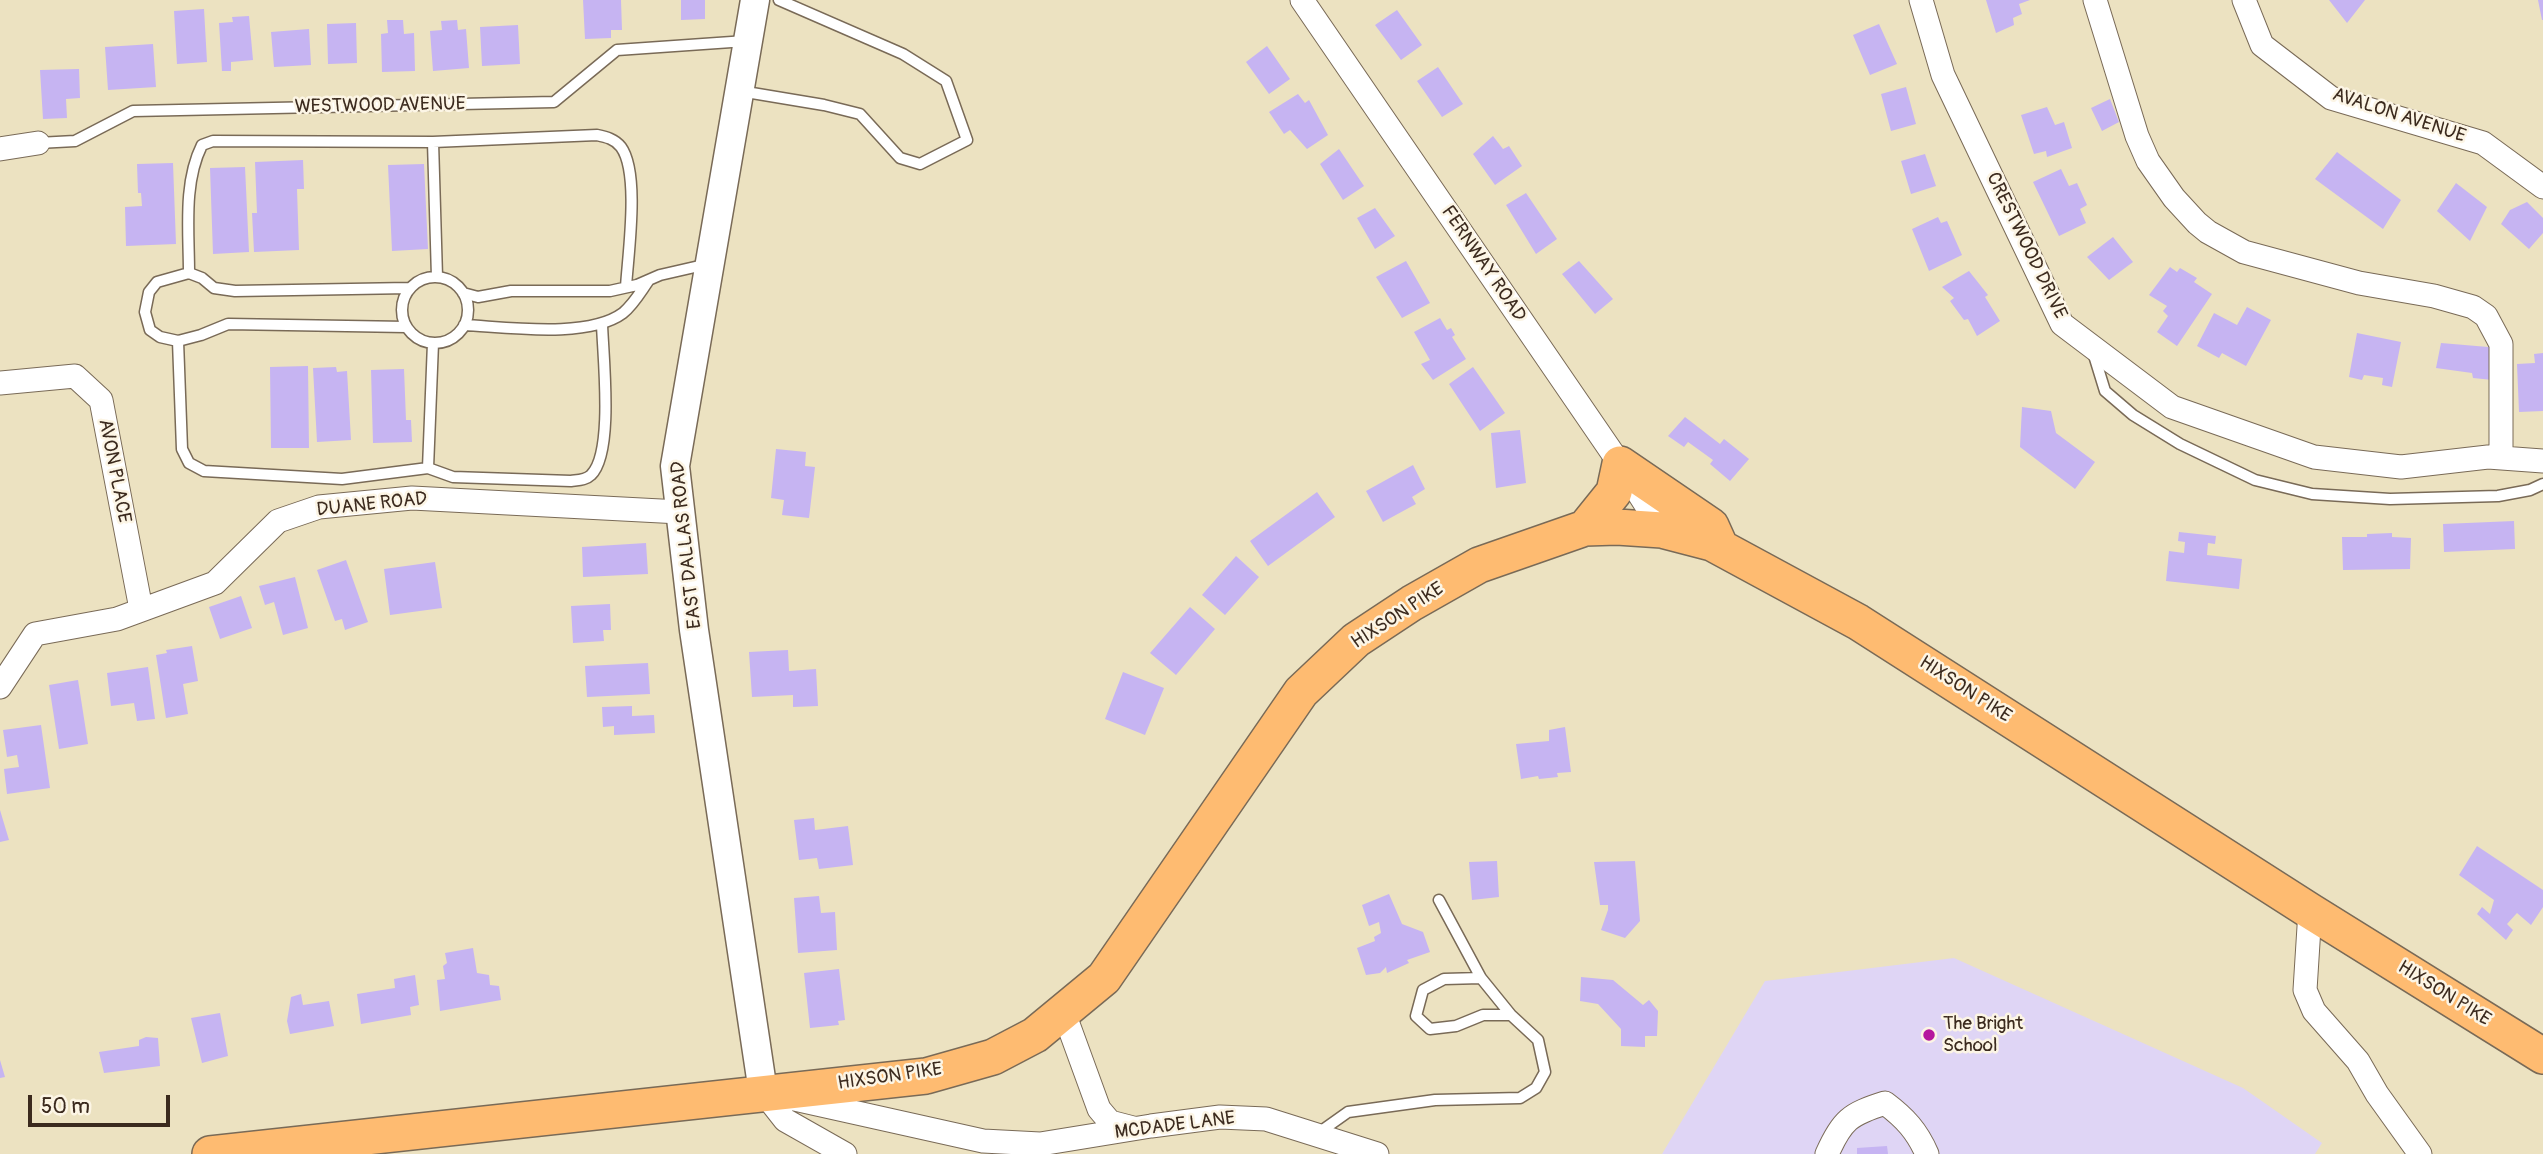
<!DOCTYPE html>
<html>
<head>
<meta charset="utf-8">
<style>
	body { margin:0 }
	#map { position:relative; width:2543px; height:1154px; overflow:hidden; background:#ece2c1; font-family:Pangolin,sans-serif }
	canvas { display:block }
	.scale { position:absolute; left:28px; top:1095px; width:142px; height:32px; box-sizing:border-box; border:4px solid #3b2a1e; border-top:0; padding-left:9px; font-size:21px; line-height:24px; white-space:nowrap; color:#3b2a1e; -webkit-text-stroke:5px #fcf5e5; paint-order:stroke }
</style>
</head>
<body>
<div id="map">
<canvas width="2543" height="1154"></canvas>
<div class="scale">50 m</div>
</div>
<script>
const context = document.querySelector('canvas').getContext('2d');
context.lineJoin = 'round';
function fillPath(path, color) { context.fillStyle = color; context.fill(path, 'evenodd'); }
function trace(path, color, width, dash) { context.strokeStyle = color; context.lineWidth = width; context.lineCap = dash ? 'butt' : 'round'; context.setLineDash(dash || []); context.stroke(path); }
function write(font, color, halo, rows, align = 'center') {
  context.font = font + ' Pangolin,sans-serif'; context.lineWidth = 5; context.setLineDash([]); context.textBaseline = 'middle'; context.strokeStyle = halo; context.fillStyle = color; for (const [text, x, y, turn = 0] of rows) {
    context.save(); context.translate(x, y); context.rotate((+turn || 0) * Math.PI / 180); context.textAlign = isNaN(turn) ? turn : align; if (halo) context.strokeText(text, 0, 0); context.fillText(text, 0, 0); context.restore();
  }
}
fillPath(new Path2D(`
	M1954,958l289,130 79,55 -7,11h-653l103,-173z`), '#dfd5f5');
fillPath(new Path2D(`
	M583,0h38l1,30h-11v8l-26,1z
	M681,0h24v19l-24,1z
	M1986,0h44l-11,4 3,10 -9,4 1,7 -18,8z
	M2329,0h36l-18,23z
	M2538,0h5v20h-1z
	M204,9l3,53 -30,2 -3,-53z
	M1397,10l25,35 -21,15 -26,-35z
	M249,16l4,44 -22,2v9h-9l-3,-48 14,-1 -1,-5z
	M387,20h16l1,14 10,-1 1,38 -33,1 -1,-38 7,-1z
	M457,20l1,10 8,-1 3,39 -36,3 -3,-40 12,-1 -1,-9z
	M356,23l1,40 -29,1 -1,-40z
	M1879,24l18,40 -27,11 -17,-40z
	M518,25l2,39 -38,2 -2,-39z
	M309,29l2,36 -37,2 -3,-35z
	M153,44l3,43 -48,3 -3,-43z
	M1267,46l23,33 -21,15 -23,-32z
	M1438,67l25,37 -21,13 -25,-36z
	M79,69l1,29 -14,1 1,19 -24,1 -3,-49z
	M1906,87l10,37 -25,7 -10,-37z
	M1298,94l7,9 4,-3 19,35 -21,14 -17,-19 -6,4 -15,-22z
	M2110,99l9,23 -17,9 -11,-23z
	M2047,107l8,18 9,-3 8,26 -25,9 -1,-6 -12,3 -13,-39z
	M1493,136l10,13 6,-3 13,20 -27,19 -22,-31z
	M1339,149l25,37 -21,14 -23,-36z
	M2337,152l64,48 -18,29 -68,-50z
	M1925,154l11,32 -25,8 -10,-33z
	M303,160l1,29h-7l2,61 -45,2 -2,-39h5l-2,-51z
	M173,163l3,81 -50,2 -1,-39 17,-1 -1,-13h-3l-1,-29z
	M424,164l4,85 -36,2 -4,-86z
	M245,167l4,85 -36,2 -3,-86z
	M2061,169l8,17 8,-3 10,22 -7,4 6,14 -27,13 -26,-54z
	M2456,183l31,24 -17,34 -33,-30z
	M1526,193l31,46 -21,15 -30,-49z
	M2527,202l16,16v15l-14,16 -28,-25 9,-14z
	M1375,208l20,28 -20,13 -18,-31z
	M1938,217l3,6 6,-2 15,34 -33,16 -17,-42z
	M2113,237l20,25 -24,18 -22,-23z
	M1406,261l24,42 -28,15 -26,-41z
	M1579,261l34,38 -18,15 -33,-40z
	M2170,267l7,5 3,-4 17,10 -3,4 18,12 -35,52 -20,-14 11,-16 -5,-5 4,-5 -18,-11z
	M1969,271l19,24 -3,2 15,24 -23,15 -9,-17 -4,1 -14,-19 4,-3 -12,-11z
	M2247,307l24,13 -25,46 -24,-13 -3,5 -22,-12 17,-33 23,12z
	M1440,318l7,12 4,-2 4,7 -3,2 14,22 -33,21 -12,-16 9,-4 -16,-28z
	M2357,333l44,9 -9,45 -10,-2 1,-7 -19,-3 -2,5 -13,-3z
	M2441,343l59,5 -7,32 -20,-2 -1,-5 -36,-5z
	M2543,353v58l-24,1 -2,-48 18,-1 -1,-9z
	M308,366l1,82h-38l-1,-81z
	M336,367l1,5 10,-1 4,69 -34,2 -4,-74z
	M1473,367l32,46 -25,18 -31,-47z
	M404,369l2,51h5l1,22 -39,1 -2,-73z
	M2022,407l29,4 5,22 39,29 -20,27 -55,-42z
	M1685,417l35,27 4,-5 25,20 -19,22 -20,-17 3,-4 -25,-18 -4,5 -16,-11z
	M1520,430l6,53 -30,5 -5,-55z
	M776,449l30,3 -1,14 10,1 -6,51 -27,-3 2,-15 -13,-2z
	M1413,465l12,24 -13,8 4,7 -33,18 -17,-31z
	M1317,492l18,25 -67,49 -18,-25z
	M2514,521l1,28 -71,3 -1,-28z
	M2179,532l37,4 -1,8 -7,-1 -1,12 35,4 -3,30 -73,-8 3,-30 15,2 1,-11 -7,-1z
	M2392,533v4l19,1 -1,31 -67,1 -1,-33h25v-3z
	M646,543l2,31 -65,3 -1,-30z
	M1236,556l23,21 -34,38 -23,-20z
	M346,560l22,62 -23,8 -3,-11 -7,2 -18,-51z
	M435,562l7,46 -52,7 -6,-46z
	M295,577l13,51 -25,7 -9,-33 -9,3 -6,-19z
	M241,596l11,32 -32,11 -11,-32z
	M610,604l1,26h-8l1,11 -31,2 -2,-37z
	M1190,607l25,22 -39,46 -26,-22z
	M192,646l6,35 -15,3 5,30 -22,4 -10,-63 11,-2 -1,-3z
	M788,650l1,21 27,-2 2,37 -25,1v-12l-41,2 -3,-45z
	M648,663l2,31 -63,3 -2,-31z
	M148,667l7,52 -18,2 -3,-18 -23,3 -4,-33z
	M1123,672l41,16 -19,47 -40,-16z
	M78,680l10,64 -29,5 -10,-64z
	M632,706v10l22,-1 1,18 -41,2v-9l-11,1 -1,-20z
	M41,725l9,63 -43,6 -3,-25 15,-2 -2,-12 -10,2 -4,-27z
	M1565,727l6,45 -14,1 1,4 -19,2 -1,-3 -17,3 -5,-35 33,-3v-11z
	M0,810l9,30 -9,2z
	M814,818l1,12 33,-4 5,39 -34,4 -2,-11 -18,2 -5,-40z
	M2477,846l66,44v17l-12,18 -14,-12 -10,11 6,6 -7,10 -29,-26 5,-7 8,7 4,-14 -35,-25z
	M1497,861l2,36 -27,3 -3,-38z
	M1635,861l5,60 -15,17 -24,-8 7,-20v-5h-8l-6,-43z
	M1389,894l13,30 21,8 7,20 -23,8 2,3 -22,10 -1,-6 -6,6 -14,2 -9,-27 18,-7 -1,-4 7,-4 -2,-11 -10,4 -7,-21z
	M819,896l2,17 14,-1 2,38 -39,3 -4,-55z
	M473,948l4,25 12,2 1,10 9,1 2,14 -61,11 -3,-31 8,-1 -2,-13 4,-3 -2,-10z
	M839,969l6,51 -7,1 1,4 -29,3 -6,-55z
	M415,975l4,30 -9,2 1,8 -50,9 -4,-30 38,-6 -1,-9z
	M1581,977l32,3 30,25 6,-5 9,11 -1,25h-12v11l-24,-1v-17l-23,-25 -18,-3z
	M301,994l2,11 26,-4 5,25 -44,8 -3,-13 4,-24z
	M220,1013l8,43 -26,7 -11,-45z
	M146,1037l12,1 2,28 -56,7 -5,-21 40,-6v-6z
	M0,1060l5,17 -5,1z
	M1887,1146l1,8h-31v-6z`), '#c6b4f2');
const service = new Path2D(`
	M740,91l84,14 36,9 40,44 20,6 47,-24 -21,-59 -43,-27 -124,-54
	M433,142l4,135
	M38,143l37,-2 58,-30 421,-9 63,-52 129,-9
	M189,273c0,-42 -6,-90 13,-128l11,-4 220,1 164,-7c9,2 18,4 24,12 19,26 7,107 5,140
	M402 310a33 33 0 1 1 66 0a33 33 0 1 1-66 0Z
	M463,293l15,4 33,-6h99l27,-6 23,-10 48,-11
	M464,325c42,2 124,14 159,-12 11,-9 18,-22 26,-33
	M406,327l-178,-3 -27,11 -23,6 -18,-4 -10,-7 -5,-18 4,-20 8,-10 32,-9 13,5 12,10 21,3 174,-3
	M178,341l4,108 7,14 15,8 138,8 86,-11 25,9 118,4c7,-1 15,-1 20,-6 23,-22 12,-118 11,-151
	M2093,352l12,39 28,24 47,29 75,36 57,14 78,5 108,-3 32,-6 13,-6
	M428,468l5,-125
	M1481,978l-37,1 -21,11 -7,26 14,13 26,-3 27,-11h28
	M1317,1134l31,-22 87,-12 85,-2 16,-10 9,-16 -7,-32 -27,-25 -30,-37 -42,-78`);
const minor = new Path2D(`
	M1302,0l318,464 42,66
	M1921,0l22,75 119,249 110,83 142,50 87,10 87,-10 55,4
	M2095,0l42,136 11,25 26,37 23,25 11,9 36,20 115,31 75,13 39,11 13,9 15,28v114
	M2244,0l18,45 69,53 152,45 60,44
	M0,149l38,-6
	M0,383l75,-7 26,24 40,209
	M0,687l35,-53 82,-15 98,-36 63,-62 41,-14 93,-9 268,14
	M2310,911l-5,79 9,21 44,50 19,33 43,60
	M1064,1013l35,96 11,13 23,6
	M763,1092l22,28 60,34
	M790,1098l193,43 57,3 111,-18 69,-9 46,2 111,35
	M1827,1154c15,-34 23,-40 58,-51 20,15 32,28 42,51`);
const tertiary = new Path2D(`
	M755,0l-80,466 19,164 69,462`);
const primary = new Path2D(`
	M1585,528l29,-36 6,-28 91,62 9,20
	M210,1154l716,-78 67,-19 42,-22 69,-57 197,-286 55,-52 56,-37 67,-38 106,-37 32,-1 45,3 50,13 146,79 452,289 233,145`);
trace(service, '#796a57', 13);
trace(minor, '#796a57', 25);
trace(tertiary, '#796a57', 31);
trace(primary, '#796a57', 38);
trace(service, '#fff', 10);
trace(minor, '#fff', 23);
trace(tertiary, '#fff', 28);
trace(primary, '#febb71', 35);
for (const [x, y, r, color] of [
	[1929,1035,7,"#b5179e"]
]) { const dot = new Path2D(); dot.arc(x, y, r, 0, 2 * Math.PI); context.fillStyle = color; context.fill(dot); trace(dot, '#fcf5e5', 2.5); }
write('19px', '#3b2a1e', '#fcf5e5', [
	["WESTWOOD AVENUE",380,106,-1],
	["AVALON AVENUE",2399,116,18],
	["CRESTWOOD DRIVE",2026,246,64],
	["FERNWAY ROAD",1483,264,56],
	["AVON PLACE",114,471,79],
	["DUANE ROAD",372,505,-6],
	["EAST DALLAS ROAD",687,545,-96],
	["HIXSON PIKE",1398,616,-33],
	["HIXSON PIKE",1965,690,33],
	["HIXSON PIKE",2444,994,32],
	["HIXSON PIKE",890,1077,-8],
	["MCDADE LANE",1175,1126,-7]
]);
write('19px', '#3b2a1e', '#fcf5e5', [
	["The Bright",1943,1024],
	["School",1943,1046]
], 'left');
</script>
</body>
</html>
